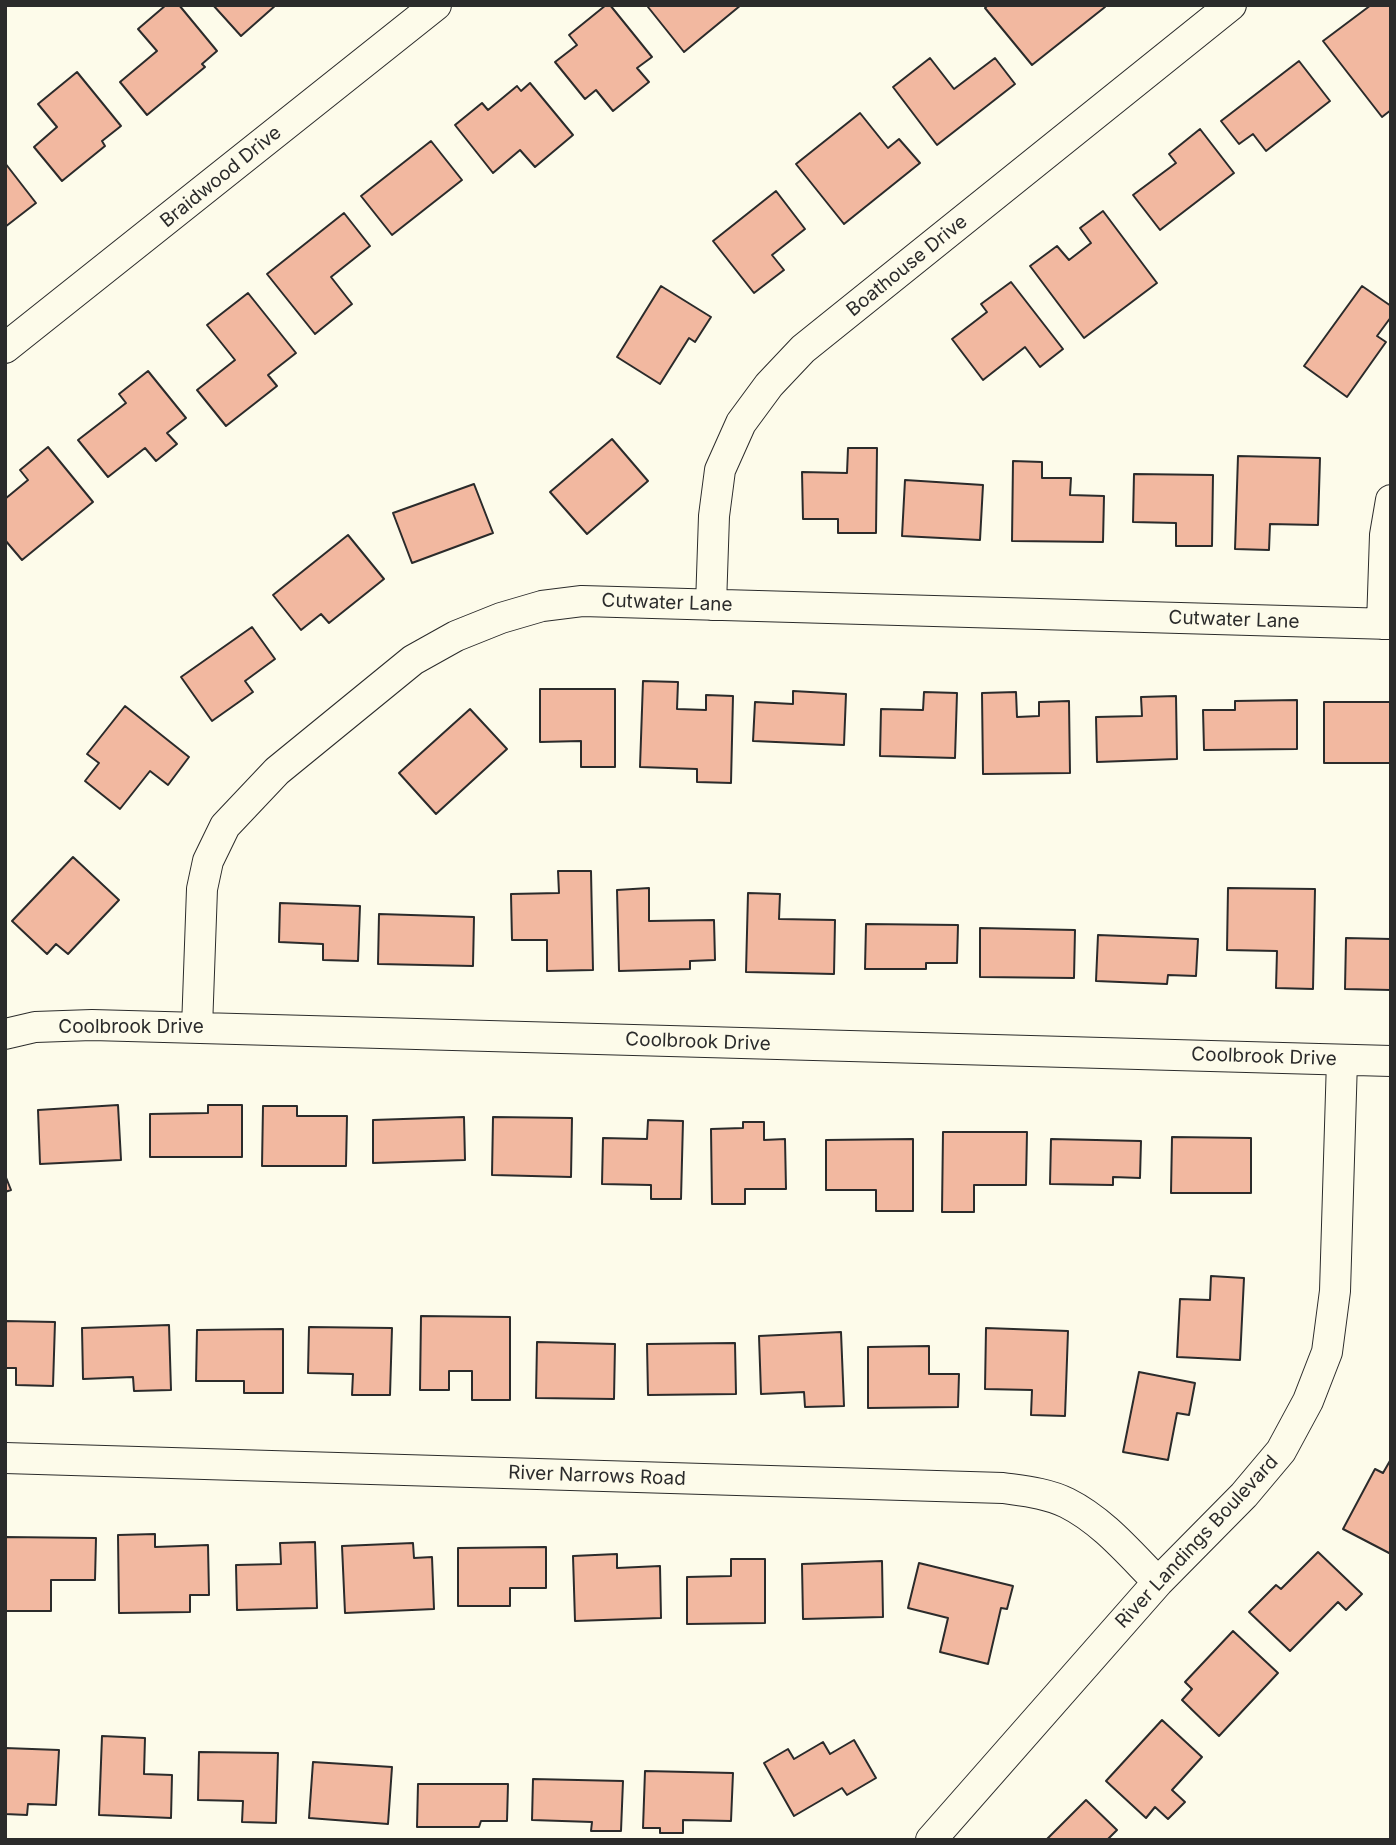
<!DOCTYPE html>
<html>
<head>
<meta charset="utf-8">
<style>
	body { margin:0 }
	#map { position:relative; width:1396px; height:1845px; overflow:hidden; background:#fdfbea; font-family:Inter,sans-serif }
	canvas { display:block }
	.frame { position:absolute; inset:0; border:7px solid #2b2b2b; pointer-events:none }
</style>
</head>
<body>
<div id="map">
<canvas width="1396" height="1845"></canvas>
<div class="frame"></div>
</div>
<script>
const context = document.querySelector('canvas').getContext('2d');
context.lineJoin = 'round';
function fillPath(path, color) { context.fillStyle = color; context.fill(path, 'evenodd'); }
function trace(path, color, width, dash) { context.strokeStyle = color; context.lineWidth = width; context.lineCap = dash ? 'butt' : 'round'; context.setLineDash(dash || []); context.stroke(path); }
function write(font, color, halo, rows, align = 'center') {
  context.font = font + ' Inter,sans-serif'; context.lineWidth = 5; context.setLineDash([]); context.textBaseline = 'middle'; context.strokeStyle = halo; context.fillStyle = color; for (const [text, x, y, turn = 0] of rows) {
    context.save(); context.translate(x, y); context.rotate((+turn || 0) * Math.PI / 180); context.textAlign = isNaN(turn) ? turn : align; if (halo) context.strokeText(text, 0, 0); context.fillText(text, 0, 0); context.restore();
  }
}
const building = new Path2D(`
	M166,5h13l38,46 -15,13 3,3 -58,48 -27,-33 37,-31 -19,-22z
	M213,5h63l-35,31z
	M606,5h4l42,52 -15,11 12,14 -36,29 -17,-21 -11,9 -30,-37 22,-17 -8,-10z
	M650,5h91l-57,47 -36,-45z
	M988,5h115l2,2 -73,58 -47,-57z
	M1371,5h20v105l-9,7 -59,-76z
	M930,58l24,31 41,-31 20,26 -78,61 -44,-58z
	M1299,61l31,40 -64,50 -13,-17 -14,10 -18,-23z
	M77,72l44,54 -19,15 3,5 -43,35 -28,-34 23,-20 -19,-23z
	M530,83l43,52 -38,32 -15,-17 -27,23 -38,-48 27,-22 6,7 29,-24 4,5z
	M860,113l28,35 11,-9 21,24 -76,61 -48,-60z
	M1200,129l34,44 -74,57 -27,-35 43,-32 -7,-9z
	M431,141l31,39 -70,55 -31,-39z
	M5,163l31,40 -31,24z
	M776,191l29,38 -33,26 12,15 -30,23 -41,-52z
	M1103,211l54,72 -73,55 -54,-72 27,-20 12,14 22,-17 -11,-15z
	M344,213l26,33 -39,31 21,27 -37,30 -48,-60z
	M1011,282l52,67 -23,18 -15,-20 -42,33 -31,-41 35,-27 -6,-8z
	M661,286l50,31 -16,25 -6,-4 -29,46 -43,-27z
	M1362,286l29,20v11l-14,19 9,6 -39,55 -43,-31z
	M248,293l48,60 -28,22 9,11 -51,40 -29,-36 38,-30 -28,-35z
	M148,371l38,47 -19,15 10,11 -21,17 -11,-13 -37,29 -30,-37 48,-37 -7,-9z
	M612,439l36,42 -61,53 -37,-42z
	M48,447l45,55 -71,58 -17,-20v-41l23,-19 -8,-10z
	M848,448h29l-1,85h-38v-14h-35l-1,-47 45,1z
	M1238,456l82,2 -2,67 -48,-1 -1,26 -34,-1z
	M1013,461l29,1v16h29l-1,17 34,1 -1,46 -91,-1z
	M1134,474l79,1 -1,71h-36v-23l-43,-1z
	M905,480l78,5 -3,55 -78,-4z
	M474,484l19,49 -81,30 -19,-50z
	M348,535l36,44 -55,44 -8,-9 -20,16 -28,-35z
	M252,627l23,32 -30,22 8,11 -41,29 -31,-44z
	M643,681l35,1 -1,27 29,1v-15l27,1 -2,87 -34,-1v-13l-57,-2z
	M540,689h75v78h-34v-26l-41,1z
	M793,691l53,3 -2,51 -91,-4 2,-39 38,2z
	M924,692l33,1 -2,65 -75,-2 1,-47 42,1z
	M1016,692l1,25 22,-1v-14l30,-1 1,72 -87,1 -1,-81z
	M1176,696l1,63 -80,3 -1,-45 46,-1 -1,-19z
	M1297,700v49l-93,1 -1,-40h32v-9z
	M1324,702h67v61h-67z
	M125,706l64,51 -21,28 -18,-14 -30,38 -35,-28 14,-18 -12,-9z
	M470,709l37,40 -71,65 -37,-41z
	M73,857l46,43 -51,54 -12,-10 -9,10 -35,-33z
	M558,871h33l2,99 -46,1v-31h-35l-1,-46 48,-1z
	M649,888v33l65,-1 1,40 -25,1v8l-71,2 -2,-81z
	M1228,888l87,1 -2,100 -37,-1 1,-37 -50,-1z
	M748,893l32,1 -1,25 56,1 -1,54 -88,-2z
	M280,903l80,3 -2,55 -35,-1v-16l-44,-2z
	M379,914l95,3 -1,49 -95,-2z
	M866,924l92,1 -1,38h-31v6h-61z
	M980,928l95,2 -1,48 -94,-1z
	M1098,935l100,4 -2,37 -28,-1 -1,9 -71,-3z
	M1346,938l45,1v51l-46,-1z
	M118,1105l3,55 -81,4 -2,-54z
	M208,1105h34v52h-92v-43l58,-1z
	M263,1106h34v10h50l-1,50h-84z
	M464,1117l1,43 -92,3v-43z
	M493,1117l79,1 -1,59 -79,-2z
	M648,1120l35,1 -2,78h-30v-14l-49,-1 1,-46 44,1z
	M743,1122h21v18l21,-1 1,50h-41v15h-33l-1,-75 32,-1z
	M943,1132h84l-1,53h-52v27h-32z
	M1172,1137l79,1v55h-80z
	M913,1139v72h-37v-21h-50v-50z
	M1051,1139l90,2 -1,37 -27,-1v8l-63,-1z
	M5,1175l6,15 -6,2z
	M1211,1276l33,2 -4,82 -63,-3 3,-58 30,1z
	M421,1316l89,1v83h-38v-29h-23v19h-29z
	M5,1321l50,1 -2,64 -37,-1v-17h-11z
	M169,1325l2,65 -37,1 -1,-14 -50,2 -1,-51z
	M309,1327l83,1 -2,67h-38l1,-21 -45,-1z
	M986,1328l82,3 -3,85 -34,-1 1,-25 -47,-1z
	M283,1329v64h-39v-12h-48l1,-51z
	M841,1332l3,74 -39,1 -1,-15 -43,2 -2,-58z
	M537,1342l78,2 -1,55 -78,-1z
	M735,1343l1,51 -88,1 -1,-51z
	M929,1346v28h30l-1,33 -90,1v-61z
	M1139,1372l56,11 -6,32 -12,-2 -9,47 -45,-8z
	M1391,1459v95l-48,-25 32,-60 8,4z
	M155,1534v13l53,-2 1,50h-19v17l-71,1 -1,-78z
	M5,1537l91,1 -1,42h-44v31h-46z
	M315,1542l2,66 -80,2 -1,-45 45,-1 -1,-21z
	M413,1543l1,15 18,-1 2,52 -89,4 -3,-67z
	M546,1547v41h-36v18h-52v-58z
	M1318,1552l44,42 -16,16 -8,-8 -48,49 -41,-39 27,-27 5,4z
	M617,1554v14l43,-2 1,52 -86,3 -2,-65z
	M731,1559h34v64l-78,1v-47l44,-1z
	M882,1561l1,56 -80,2 -1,-55z
	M919,1563l94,23 -6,23 -6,-1 -13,56 -48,-12 8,-34 -40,-10z
	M1233,1631l45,42 -59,63 -37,-36 10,-11 -7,-7z
	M1162,1720l40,37 -30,33 13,12 -17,17 -13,-12 -9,11 -40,-37z
	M102,1736l43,2 -1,36 28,1 -1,43 -72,-3z
	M854,1740l22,38 -29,17 -5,-7 -48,28 -30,-53 24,-14 6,10 29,-17 7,12z
	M5,1748l54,2 -3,55 -28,-1 -1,11 -22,-1z
	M199,1752l79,1 -2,70 -34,-1 1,-21 -45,-1z
	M313,1762l79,5 -4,57 -79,-6z
	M645,1771l88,2 -2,48 -48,-1v13h-23v-5h-17z
	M533,1779l90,2 -2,50h-30l1,-9 -60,-2z
	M418,1784h90l-1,37h-26l-2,6h-62z
	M1086,1800l31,30 -10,10h-61z`);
fillPath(building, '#f2b8a0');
trace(building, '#2b2b2b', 2);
const street = new Path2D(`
	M5,348l431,-343
	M711,605l3,-89 6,-46 21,-47 28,-38 34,-36 428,-344
	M1382,624l3,-89 6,-35
	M197,1028l5,-139 6,-28 17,-35 52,-55 136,-111 43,-24 45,-18 41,-12 40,-5 809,23
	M5,1034l30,-7 57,-2 1299,36
	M5,1458l998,30c21,3 44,5 64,15 36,18 63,51 91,79
	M931,1840l227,-258 86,-87 37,-44 27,-50 19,-49 8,-61 7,-231`);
trace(street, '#2b2b2b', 32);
trace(street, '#fdfbea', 30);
write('19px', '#2b2b2b', '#fdfbea', [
	["Braidwood Drive",221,177,-39],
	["Boathouse Drive",907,266,-39],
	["Cutwater Lane",667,603,2],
	["Cutwater Lane",1234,620,2],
	["Coolbrook Drive",131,1027],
	["Coolbrook Drive",698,1042,2],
	["Coolbrook Drive",1264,1057,2],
	["River Narrows Road",597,1476,2],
	["River Landings Boulevard",1197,1542,-47]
]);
</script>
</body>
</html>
